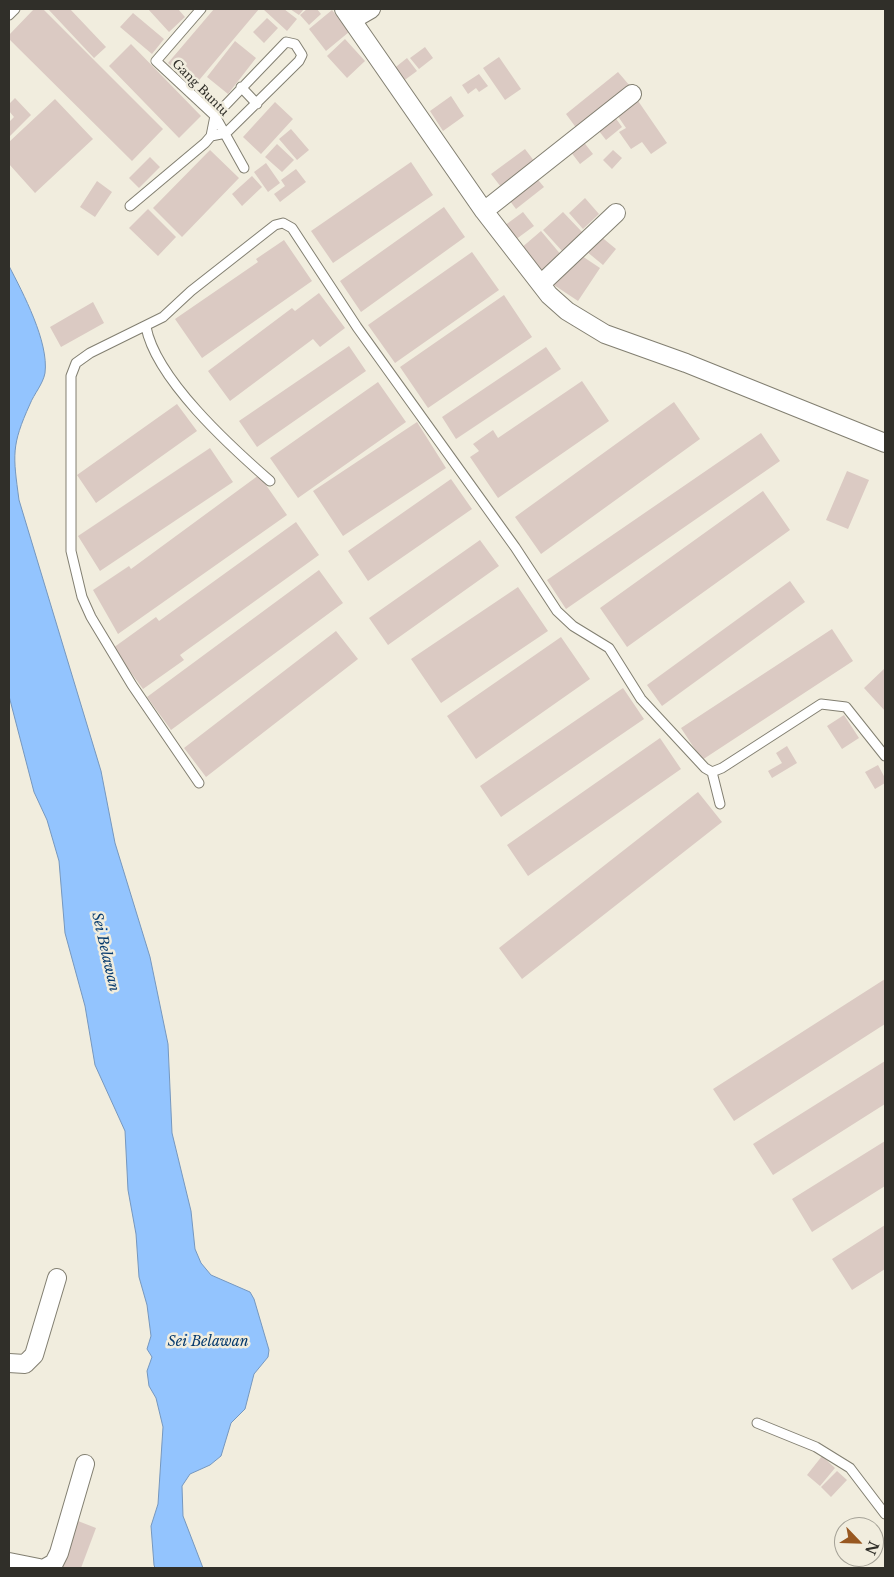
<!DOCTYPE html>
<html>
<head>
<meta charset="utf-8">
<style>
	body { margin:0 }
	#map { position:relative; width:894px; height:1577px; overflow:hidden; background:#f1edde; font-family:"Libre Baskerville",serif }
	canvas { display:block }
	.frame { position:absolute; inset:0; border:10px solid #302f29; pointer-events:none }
	.north { position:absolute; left:834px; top:1517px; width:50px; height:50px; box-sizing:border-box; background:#f1edde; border:1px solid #a4a196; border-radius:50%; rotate:114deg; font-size:14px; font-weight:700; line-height:20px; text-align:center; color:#302f29 }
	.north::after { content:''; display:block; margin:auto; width:18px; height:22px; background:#985821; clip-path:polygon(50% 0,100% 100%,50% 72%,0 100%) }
</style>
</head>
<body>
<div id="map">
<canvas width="894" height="1577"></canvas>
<div class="frame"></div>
<div class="north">N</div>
</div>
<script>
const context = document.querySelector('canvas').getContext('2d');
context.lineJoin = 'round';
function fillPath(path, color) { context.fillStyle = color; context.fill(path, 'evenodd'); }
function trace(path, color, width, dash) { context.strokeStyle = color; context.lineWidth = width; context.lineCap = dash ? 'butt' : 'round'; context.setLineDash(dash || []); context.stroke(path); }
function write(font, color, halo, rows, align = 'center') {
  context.font = font + ' "Libre Baskerville",serif'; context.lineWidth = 5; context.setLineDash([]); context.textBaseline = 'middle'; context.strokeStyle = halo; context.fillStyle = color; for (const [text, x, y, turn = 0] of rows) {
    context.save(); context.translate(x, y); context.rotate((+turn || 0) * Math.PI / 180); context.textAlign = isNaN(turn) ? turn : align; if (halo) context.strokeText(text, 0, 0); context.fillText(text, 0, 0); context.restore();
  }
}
const water = new Path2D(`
	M9,266c14,27 40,76 36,107 -2,11 -11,21 -15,31 -19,42 -17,51 -11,96l82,271 14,72 35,114 18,87 4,89 19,78 4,38 6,14 10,12 39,17 4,7 15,51 -1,7 -14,17 -9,35 -14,14 -10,33 -11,9 -20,9 -8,12 1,30 20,52h-48l-1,-3 -3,-39 7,-22 5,-77 -7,-29 -7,-12 -2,-15 5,-14 -5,-8 4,-13 -4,-31 -8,-28 -3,-43 -8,-44 -3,-59 -30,-66 -10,-59 -20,-73 -6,-72 -12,-41 -13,-28 -25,-96z`);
fillPath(water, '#93c4fe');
trace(water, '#7597be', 1);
fillPath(new Path2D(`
	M34,9h9l120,120 -31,32 -123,-122v-4z
	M48,9h22l36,38 -12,11z
	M148,9h30l7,8 -16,15z
	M214,9h45l-64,76 -27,-22z
	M263,9h21l13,10 -10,12z
	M290,9h14l-5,6z
	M307,9h10l4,5 -12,11 -9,-10z
	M332,10l17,22 -23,19 -17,-22z
	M133,13l31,26 -12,15 -32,-27z
	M267,18l11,10 -14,15 -11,-11z
	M345,39l20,22 -18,17 -20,-22z
	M235,41l21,17 -28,36 -21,-17z
	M131,44l70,72 -22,22 -70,-72z
	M425,47l8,11 -14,11 -9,-11z
	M499,57l22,32 -16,11 -22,-32z
	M407,58l10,13 -15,11 -10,-12z
	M618,72l12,14 -53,43 -11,-15z
	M479,74l9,12 -9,6 -3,-4 -8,6 -6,-9z
	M634,95l33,48 -16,11 -9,-12 -11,7 -12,-17 7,-4 -13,-19z
	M451,96l13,20 -21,15 -13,-20z
	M15,98l16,17 -22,22v-15l5,-5 -5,-6v-7z
	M55,99l38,40 -58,54 -26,-29v-22z
	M275,102l18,17 -32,35 -18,-17z
	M612,113l10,14 -16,13 -11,-14z
	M291,129l18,21 -12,10 -18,-21z
	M579,136l14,18 -13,10 -13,-17z
	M277,144l17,16 -12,12 -17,-15z
	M525,149l13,17 -34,25 -13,-17z
	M210,150l29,28 -57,59 -29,-29z
	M613,150l9,8 -10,11 -9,-9z
	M150,157l10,10 -21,21 -10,-10z
	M411,162l22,33 -100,68 -22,-32z
	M266,163l14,20 -12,9 -14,-20z
	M296,169l10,13 -26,20 -6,-8 11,-8 -4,-6z
	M534,175l10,12 -28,22 -9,-12z
	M252,176l10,11 -20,19 -10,-12z
	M97,181l15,11 -17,25 -15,-10z
	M585,198l14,16 -16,15 -14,-16z
	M444,207l21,30 -104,75 -21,-31z
	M148,209l28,28 -18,19 -29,-28z
	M523,212l11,14 -19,14 -11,-14z
	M563,212l20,21 -20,19 -20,-22z
	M541,231l21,25 -20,18 -22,-25z
	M599,235l17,14 -13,16 -17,-14z
	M284,240l28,41 -110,77 -27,-39 83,-57 -2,-3z
	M472,252l27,38 -104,73 -27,-38z
	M576,252l24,16 -22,33 -24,-16z
	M319,293l26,35 -25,19 -7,-8 -83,62 -22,-30 84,-63 3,3z
	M504,295l28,42 -104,71 -28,-41z
	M93,302l11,21 -43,24 -11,-20z
	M349,346l17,25 -109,76 -18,-26z
	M546,347l15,22 -105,70 -14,-22z
	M582,381l27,40 -111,77 -28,-41 9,-6 -6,-7 20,-14 5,8z
	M378,382l28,40 -108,76 -28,-40z
	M674,402l26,37 -159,115 -26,-37z
	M177,404l20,27 -101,72 -19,-28z
	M417,422l29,46 -103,68 -30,-45z
	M761,433l19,28 -214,148 -19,-29z
	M210,448l23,34 -133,89 -22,-35z
	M847,471l22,9 -21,49 -22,-9z
	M259,475l28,40 -169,119 -25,-44 36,-24 2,3z
	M451,479l21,30 -104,72 -20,-30z
	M763,491l27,39 -163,117 -27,-39z
	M296,522l23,33 -139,100 4,5 -41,29 -30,-41 43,-31 3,4z
	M480,540l19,26 -111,79 -19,-27z
	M319,570l24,33 -172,127 -24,-33z
	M790,581l15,21 -143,104 -15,-21z
	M518,587l30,44 -107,72 -30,-44z
	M832,629l21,32 -151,99 -21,-32z
	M336,631l22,28 -152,118 -22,-29z
	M561,637l29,42 -114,80 -29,-43z
	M885,668v43l-21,-23z
	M623,688l21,31 -143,98 -21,-31z
	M844,715l15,23 -17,11 -15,-23z
	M660,738l21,31 -153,107 -21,-31z
	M787,746l10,17 -25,15 -4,-7 14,-8 -6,-10z
	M878,765l7,13v5l-10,6 -10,-17z
	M698,792l24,30 -200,157 -23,-31z
	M885,979v45l-151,97 -21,-32z
	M885,1061v43l-112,71 -20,-31z
	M885,1141v45l-73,46 -20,-33z
	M885,1225v44l-33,21 -20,-31z
	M822,1456l13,12 -15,18 -13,-11z
	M837,1471l10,9 -16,17 -10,-10z
	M78,1521l18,7 -15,40h-21z`), '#dbcac3');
const lane = new Path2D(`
	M201,9l-45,52 59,55 29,52
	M9,15l6,-6
	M241,87l16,17
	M130,206l75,-63 6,-7 4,-20 71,-74 9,2 7,11 -3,6 -73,72 -15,3
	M146,327c10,52 84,119 124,154
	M712,772l8,32
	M199,783l-67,-98 -41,-68 -9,-20 -11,-46v-175l5,-13 14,-10 73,-36 28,-26 84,-66 8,-2 9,5 65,99 158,220 42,64 16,15 36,22 32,51 64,69 7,4 10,-4 99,-64 25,3 39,49
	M757,1423l59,24 34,21 35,46`);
const street = new Path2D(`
	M344,9l140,202 65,84 18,16 38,23 81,29 199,80
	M352,20l19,-11
	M484,211l148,-117
	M541,284l75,-71
	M9,1363l16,1 9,-9 23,-77
	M9,1562l30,6
	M45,1568l9,-5 5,-10 26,-89`);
trace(lane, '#827f71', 11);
trace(street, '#827f71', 20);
trace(lane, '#fff', 9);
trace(street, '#fff', 18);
write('12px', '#302f29', '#f1edde', [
	["Gang Buntu",200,88,45]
]);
write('italic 14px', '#063a6d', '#f1edde', [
	["Sei Belawan",105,952,77],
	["Sei Belawan",208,1342]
]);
</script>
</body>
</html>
